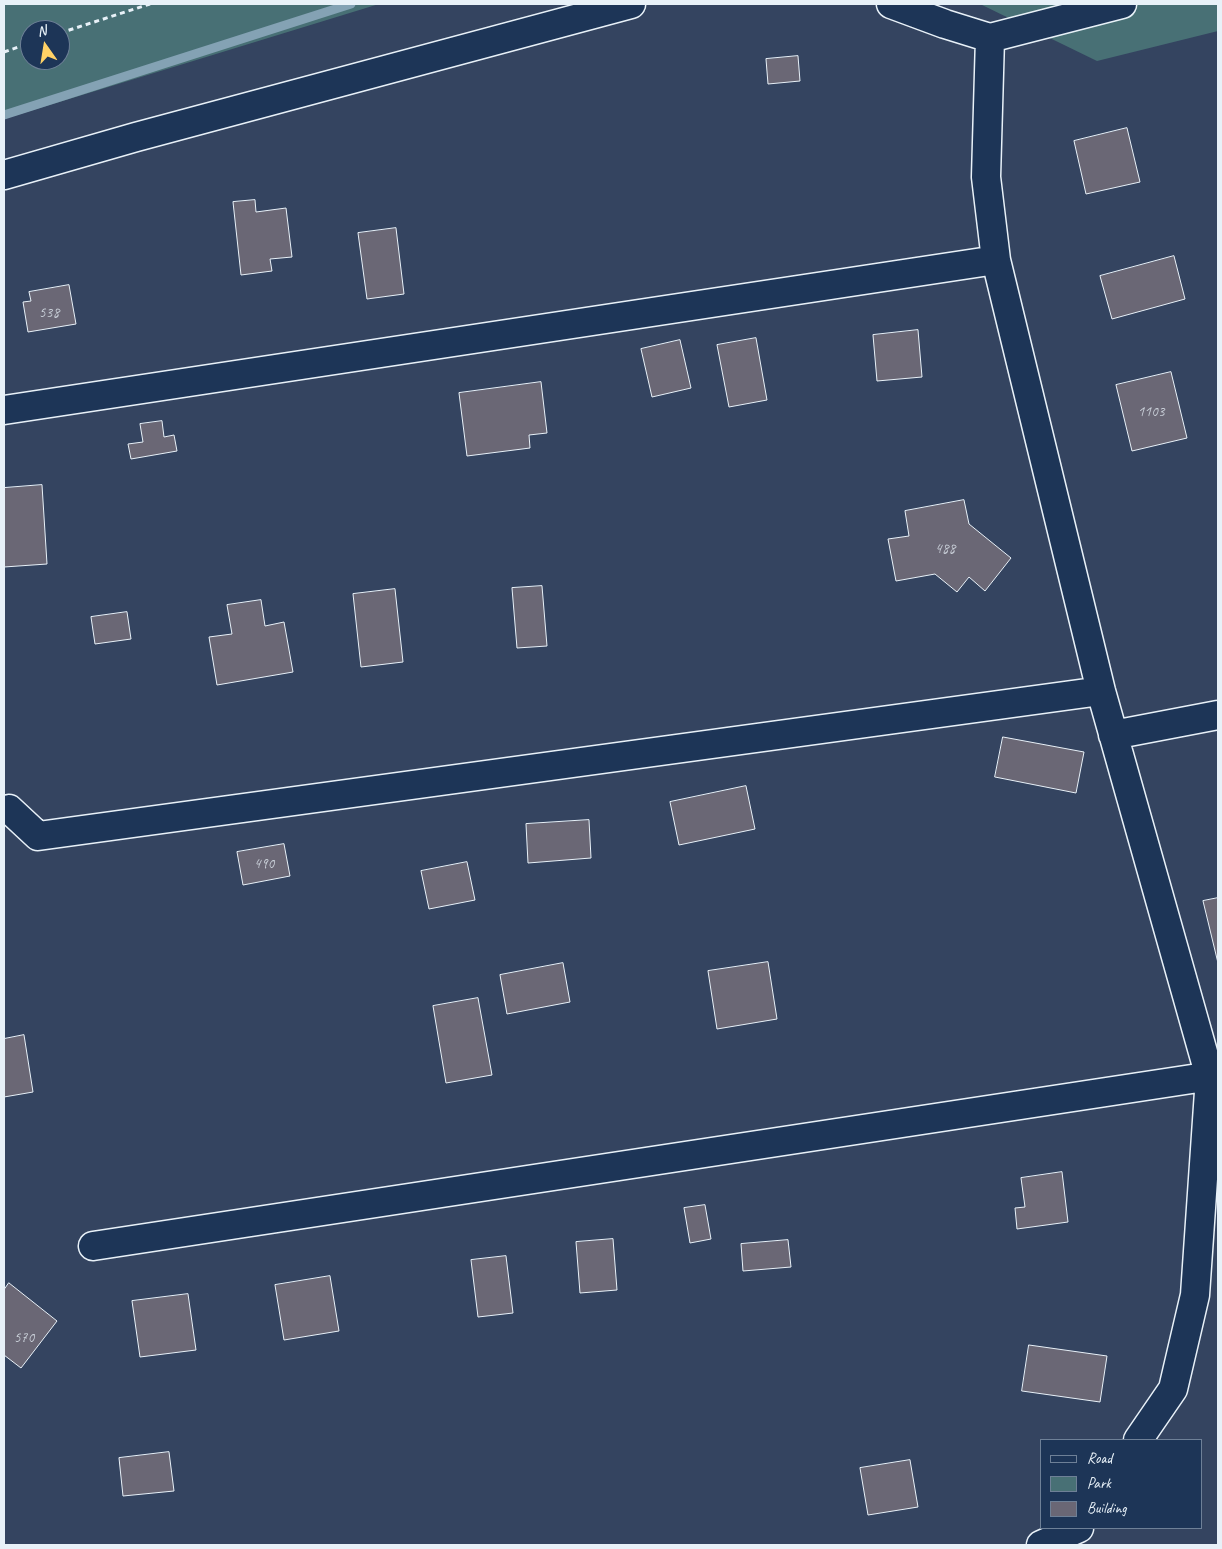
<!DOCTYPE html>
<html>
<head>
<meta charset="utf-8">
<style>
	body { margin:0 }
	#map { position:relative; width:1222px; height:1549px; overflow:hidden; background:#344460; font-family:Caveat,sans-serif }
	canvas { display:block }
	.frame { position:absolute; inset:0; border:5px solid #e8f1f8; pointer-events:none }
	.legend { position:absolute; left:1040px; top:1439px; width:162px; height:90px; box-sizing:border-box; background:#1d3557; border:1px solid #6e8097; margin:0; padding:6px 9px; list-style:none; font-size:15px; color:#e8f1f8 }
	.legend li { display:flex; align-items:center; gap:10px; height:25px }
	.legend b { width:25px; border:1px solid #6e8097 }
	.north { position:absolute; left:20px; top:20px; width:50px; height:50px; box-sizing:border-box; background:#1d3557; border:1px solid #6e8097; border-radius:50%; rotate:347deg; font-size:14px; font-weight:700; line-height:20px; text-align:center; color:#e8f1f8 }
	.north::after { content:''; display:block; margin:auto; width:18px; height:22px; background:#ffd166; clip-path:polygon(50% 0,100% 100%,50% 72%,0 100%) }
</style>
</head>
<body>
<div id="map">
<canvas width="1222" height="1549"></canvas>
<div class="frame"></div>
<ul class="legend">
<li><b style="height:6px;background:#1d3557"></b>Road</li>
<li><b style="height:14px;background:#487075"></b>Park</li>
<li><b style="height:14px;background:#6a6775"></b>Building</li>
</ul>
<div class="north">N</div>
</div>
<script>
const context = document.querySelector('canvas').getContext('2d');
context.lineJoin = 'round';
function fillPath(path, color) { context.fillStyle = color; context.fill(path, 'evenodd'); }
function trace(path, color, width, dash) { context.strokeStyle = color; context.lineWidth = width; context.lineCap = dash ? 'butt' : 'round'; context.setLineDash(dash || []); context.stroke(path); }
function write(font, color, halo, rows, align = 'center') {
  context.font = font + ' Caveat,sans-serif'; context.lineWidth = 4; context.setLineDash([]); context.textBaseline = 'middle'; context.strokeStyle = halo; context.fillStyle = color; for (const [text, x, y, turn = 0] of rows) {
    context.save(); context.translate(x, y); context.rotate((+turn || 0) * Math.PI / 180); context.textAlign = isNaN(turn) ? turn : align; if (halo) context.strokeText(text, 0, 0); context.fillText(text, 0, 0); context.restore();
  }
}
fillPath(new Path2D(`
	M4,4h375l-375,115zM30,30h30v30h-30z
	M980,4h238v27l-121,30z`), '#487075');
trace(new Path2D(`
	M4,115l347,-111`), '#84a2b4', 9);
const building = new Path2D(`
	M798,56l2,25 -32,3 -2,-25z
	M1127,128l13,54 -54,12 -12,-53z
	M255,200l1,12 30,-4 6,49 -22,2 2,12 -31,4 -8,-73z
	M396,228l8,66 -37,5 -9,-66z
	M1174,256l11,43 -73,20 -12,-43z
	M69,285l7,39 -48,8 -5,-30 8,-1 -2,-9z
	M918,330l4,47 -45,4 -4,-46z
	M756,338l11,62 -38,7 -12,-62z
	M680,340l11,48 -39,9 -11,-48z
	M1171,372l16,66 -55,13 -16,-66z
	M541,382l6,51 -18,2 1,13 -63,8 -8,-63z
	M162,421l2,16 10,-2 3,16 -46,8 -3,-15 15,-2 -3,-18z
	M42,485l5,79 -43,3v-79z
	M964,500l5,24 42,34 -26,33 -16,-14 -12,15 -22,-18 -39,7 -8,-42 21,-3 -4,-25z
	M542,586l5,60 -30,2 -5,-60z
	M395,589l8,73 -42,5 -8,-73z
	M261,600l4,26 19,-4 9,50 -76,13 -8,-48 23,-3 -5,-29z
	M127,612l4,27 -36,5 -4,-27z
	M1003,737l81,15 -8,41 -81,-16z
	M746,786l9,43 -76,16 -9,-43z
	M589,820l2,38 -63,5 -2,-39z
	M284,844l6,32 -47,9 -6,-33z
	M467,862l8,38 -46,9 -8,-38z
	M1218,898v65l-15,-62z
	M768,962l9,57 -60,10 -9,-58z
	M563,963l7,39 -63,12 -7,-39z
	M478,998l14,77 -46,8 -13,-77z
	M24,1035l9,57 -29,5v-58z
	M1062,1172l6,50 -51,7 -2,-21 10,-1 -4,-29z
	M705,1205l6,34 -21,4 -6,-35z
	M613,1239l4,51 -37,3 -4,-51z
	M788,1240l3,27 -48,4 -2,-27z
	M506,1256l7,57 -35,4 -7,-57z
	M330,1276l9,55 -55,9 -9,-55z
	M9,1283l48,38 -36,47 -17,-13v-65z
	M188,1294l8,56 -56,7 -8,-56z
	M1029,1345l78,11 -7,46 -78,-11z
	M169,1452l5,39 -51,5 -4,-38z
	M910,1460l8,47 -50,8 -8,-47z`);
fillPath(building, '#6a6775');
trace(building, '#e8f1f8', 1);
const minor = new Path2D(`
	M891,4l54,20 45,14 132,-34
	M990,38l-4,139 10,83 105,431 109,386 -15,218 -22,94 -35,51
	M4,175l132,-38 495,-133
	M4,410l992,-150
	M1113,735l105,-20
	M9,809l29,27 1063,-145
	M93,1246l1125,-171
	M1041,1545l38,-17`);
trace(minor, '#e8f1f8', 31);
trace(new Path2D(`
	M60,33l90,-29
	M4,52l26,-9`), '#e8f1f8', 3, [5, 4]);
trace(minor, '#1d3557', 28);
write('15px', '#c8ced7', null, [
	["538",49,313],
	["1103",1151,412],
	["488",945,549],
	["490",264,864],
	["570",24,1338]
]);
</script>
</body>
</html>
